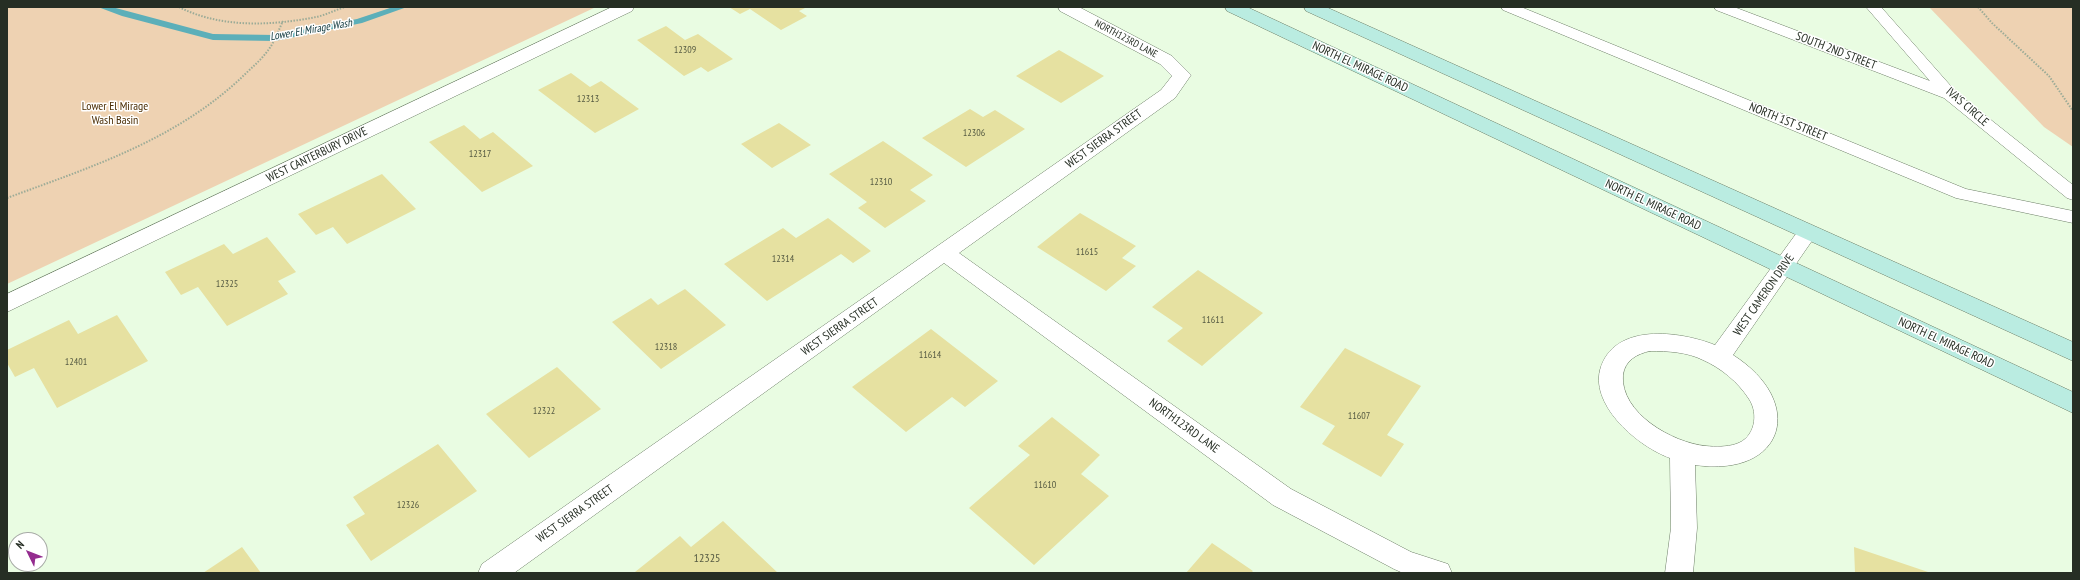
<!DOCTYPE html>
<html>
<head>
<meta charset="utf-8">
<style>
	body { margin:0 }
	#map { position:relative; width:2080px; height:580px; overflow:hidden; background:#e9fce2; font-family:"PT Sans Narrow",sans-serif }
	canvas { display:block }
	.frame { position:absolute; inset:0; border:8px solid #262e24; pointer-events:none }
	.north { position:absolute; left:8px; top:532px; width:40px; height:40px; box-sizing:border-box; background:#fff; border:1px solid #a8aba7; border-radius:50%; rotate:313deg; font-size:11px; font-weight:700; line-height:16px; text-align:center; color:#262e24 }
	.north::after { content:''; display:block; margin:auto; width:14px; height:18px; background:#942c8f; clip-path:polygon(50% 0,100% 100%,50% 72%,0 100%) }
</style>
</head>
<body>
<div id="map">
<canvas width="2080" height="580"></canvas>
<div class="frame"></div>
<div class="north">N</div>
</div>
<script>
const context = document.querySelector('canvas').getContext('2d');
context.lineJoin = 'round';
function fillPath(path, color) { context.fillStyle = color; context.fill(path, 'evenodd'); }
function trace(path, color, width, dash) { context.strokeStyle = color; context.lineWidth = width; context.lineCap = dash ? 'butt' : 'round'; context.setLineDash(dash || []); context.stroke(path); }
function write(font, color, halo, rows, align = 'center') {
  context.font = font + ' "PT Sans Narrow",sans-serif'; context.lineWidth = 3; context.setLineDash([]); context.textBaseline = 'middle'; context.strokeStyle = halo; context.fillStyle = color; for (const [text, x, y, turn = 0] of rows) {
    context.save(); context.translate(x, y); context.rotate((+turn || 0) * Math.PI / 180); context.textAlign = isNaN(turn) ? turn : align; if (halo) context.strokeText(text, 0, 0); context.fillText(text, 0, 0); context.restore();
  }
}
fillPath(new Path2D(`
	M7,7h589l-589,277z
	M1929,7h144v140l-29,-20z`), '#eed2b2');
fillPath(new Path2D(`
	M98,7h14l101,27 62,1 82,-16 36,-12h14l-45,16 -87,18 -62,-1 -91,-24z`), '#5cafb9');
fillPath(new Path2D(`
	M729,7h78l-8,4 8,5 -26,14 -31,-21 -10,5z
	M666,26l19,14 13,-6 35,25 -25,13 -7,-5 -17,9 -47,-36z
	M1059,50l45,26 -43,27 -45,-27z
	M571,73l19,14 11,-6 38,28 -44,24 -57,-43z
	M970,109l13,8 12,-7 30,19 -59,38 -44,-29z
	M779,123l32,22 -39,23 -31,-24z
	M464,125l16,14 13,-7 40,34 -51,26 -53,-50z
	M883,141l50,34 -23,15 16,11 -41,27 -27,-20 9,-6 -38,-28z
	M382,174l34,35 -69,35 -14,-17 -17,8 -18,-21z
	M1080,213l56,33 -14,12 14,8 -30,25 -69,-44z
	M828,218l43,33 -18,12 -12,-9 -74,47 -43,-37 59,-36 13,10z
	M267,237l29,35 -18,9 10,13 -61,32 -29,-39 -17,8 -16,-23 59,-28 9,10z
	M1198,270l65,43 -61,53 -35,-25 16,-13 -31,-21z
	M685,289l41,36 -65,44 -49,-47 39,-24 7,7z
	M117,315l31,46 -91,47 -23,-40 -19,9 -8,-14v-13l62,-30 9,14z
	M931,329l67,52 -33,26 -13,-10 -46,35 -54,-45z
	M1345,348l76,38 -34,49 17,9 -23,33 -59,-33 13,-18 -35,-19z
	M557,367l44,42 -72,49 -43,-44z
	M1052,417l48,38 -19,19 28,22 -75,69 -65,-57 61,-53 -12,-9z
	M438,444l39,47 -106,70 -25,-36 19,-11 -12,-17z
	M723,521l55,52 -143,-1 45,-36 11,11z
	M1212,543l41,28 -2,2h-65z
	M242,547l19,26h-58z
	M1854,547l77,26h-76z`), '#e6e1a1');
const lane = new Path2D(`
	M1501,7h20l445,182 107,22v12l-117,-25 -453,-188z
	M1714,7h20l196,74 -64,-74h15l76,86 116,92v15l-6,-2 -123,-100 -228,-88z`);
const street = new Path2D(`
	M612,7h22l-2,4 -625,301v-18z
	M1058,7h21l93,49 19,19 -16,23 -216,155 332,236 120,63 37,12 4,9h-49l-9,-4 -121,-64 -329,-242 -430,310h-36l4,-9 679,-474 11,-14 -12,-12 -100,-53z
	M1808,225l7,2 3,5 -85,123c74,47 52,123 -38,110l2,63 -4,45h-28l6,-45 -1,-70c-31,-11 -79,-51 -70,-88 13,-48 80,-39 115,-25l86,-118zM1650,351c18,0 37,1 53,9 18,8 35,22 46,39 10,15 6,39 -13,45 -9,3 -21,3 -30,2 -33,-3 -86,-33 -83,-71 2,-15 14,-21 27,-24z`);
const secondary = new Path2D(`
	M1225,7h22l826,385v21l-846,-402z
	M1304,7h22l747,335v19l-767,-350z`);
trace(lane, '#6d7e67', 1);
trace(street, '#6d7e67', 1);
trace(secondary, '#6d7e67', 1);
trace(new Path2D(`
	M179,7c41,21 92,19 137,10 10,-2 19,-7 29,-10
	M1978,7l14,16 57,53 24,35
	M7,198c84,-31 166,-57 233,-119 11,-11 23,-20 31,-33 5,-8 8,-17 12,-25`), '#9cab97', 2, [1.5, 1.5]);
fillPath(lane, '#fff');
fillPath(street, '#fff');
fillPath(secondary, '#baece1');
write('10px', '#262e24', '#fff', [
	["NORTH123RD LANE",1126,39,28]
]);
write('10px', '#565b43', null, [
	["12309",685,50],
	["12313",588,99],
	["12306",974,133],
	["12317",480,154],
	["12310",881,182],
	["11615",1087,252],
	["12314",783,259],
	["12325",227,284],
	["11611",1213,320],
	["12318",666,347],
	["11614",930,355],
	["12401",76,362],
	["12322",544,411],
	["11607",1359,416],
	["11610",1045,485],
	["12326",408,505]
]);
write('italic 11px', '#0c353a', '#fff', [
	["Lower El Mirage Wash",311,30,-10]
]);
write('12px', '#262e24', '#fff', [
	["SOUTH 2ND STREET",1836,51,21],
	["NORTH EL MIRAGE ROAD",1360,67,25],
	["IVA'S CIRCLE",1967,107,41],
	["NORTH 1ST STREET",1788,122,22],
	["WEST SIERRA STREET",1104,139,-36],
	["WEST CANTERBURY DRIVE",317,155,-26],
	["NORTH EL MIRAGE ROAD",1653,205,25],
	["WEST CAMERON DRIVE",1764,295,-55],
	["WEST SIERRA STREET",840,327,-35],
	["NORTH EL MIRAGE ROAD",1946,343,25],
	["NORTH123RD LANE",1184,426,36],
	["WEST SIERRA STREET",575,514,-35]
]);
write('12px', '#4c2f06', '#fff', [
	["Lower El Mirage",115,107],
	["Wash Basin",115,121]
]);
write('12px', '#565b43', null, [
	["12325",707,559]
]);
</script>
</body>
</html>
